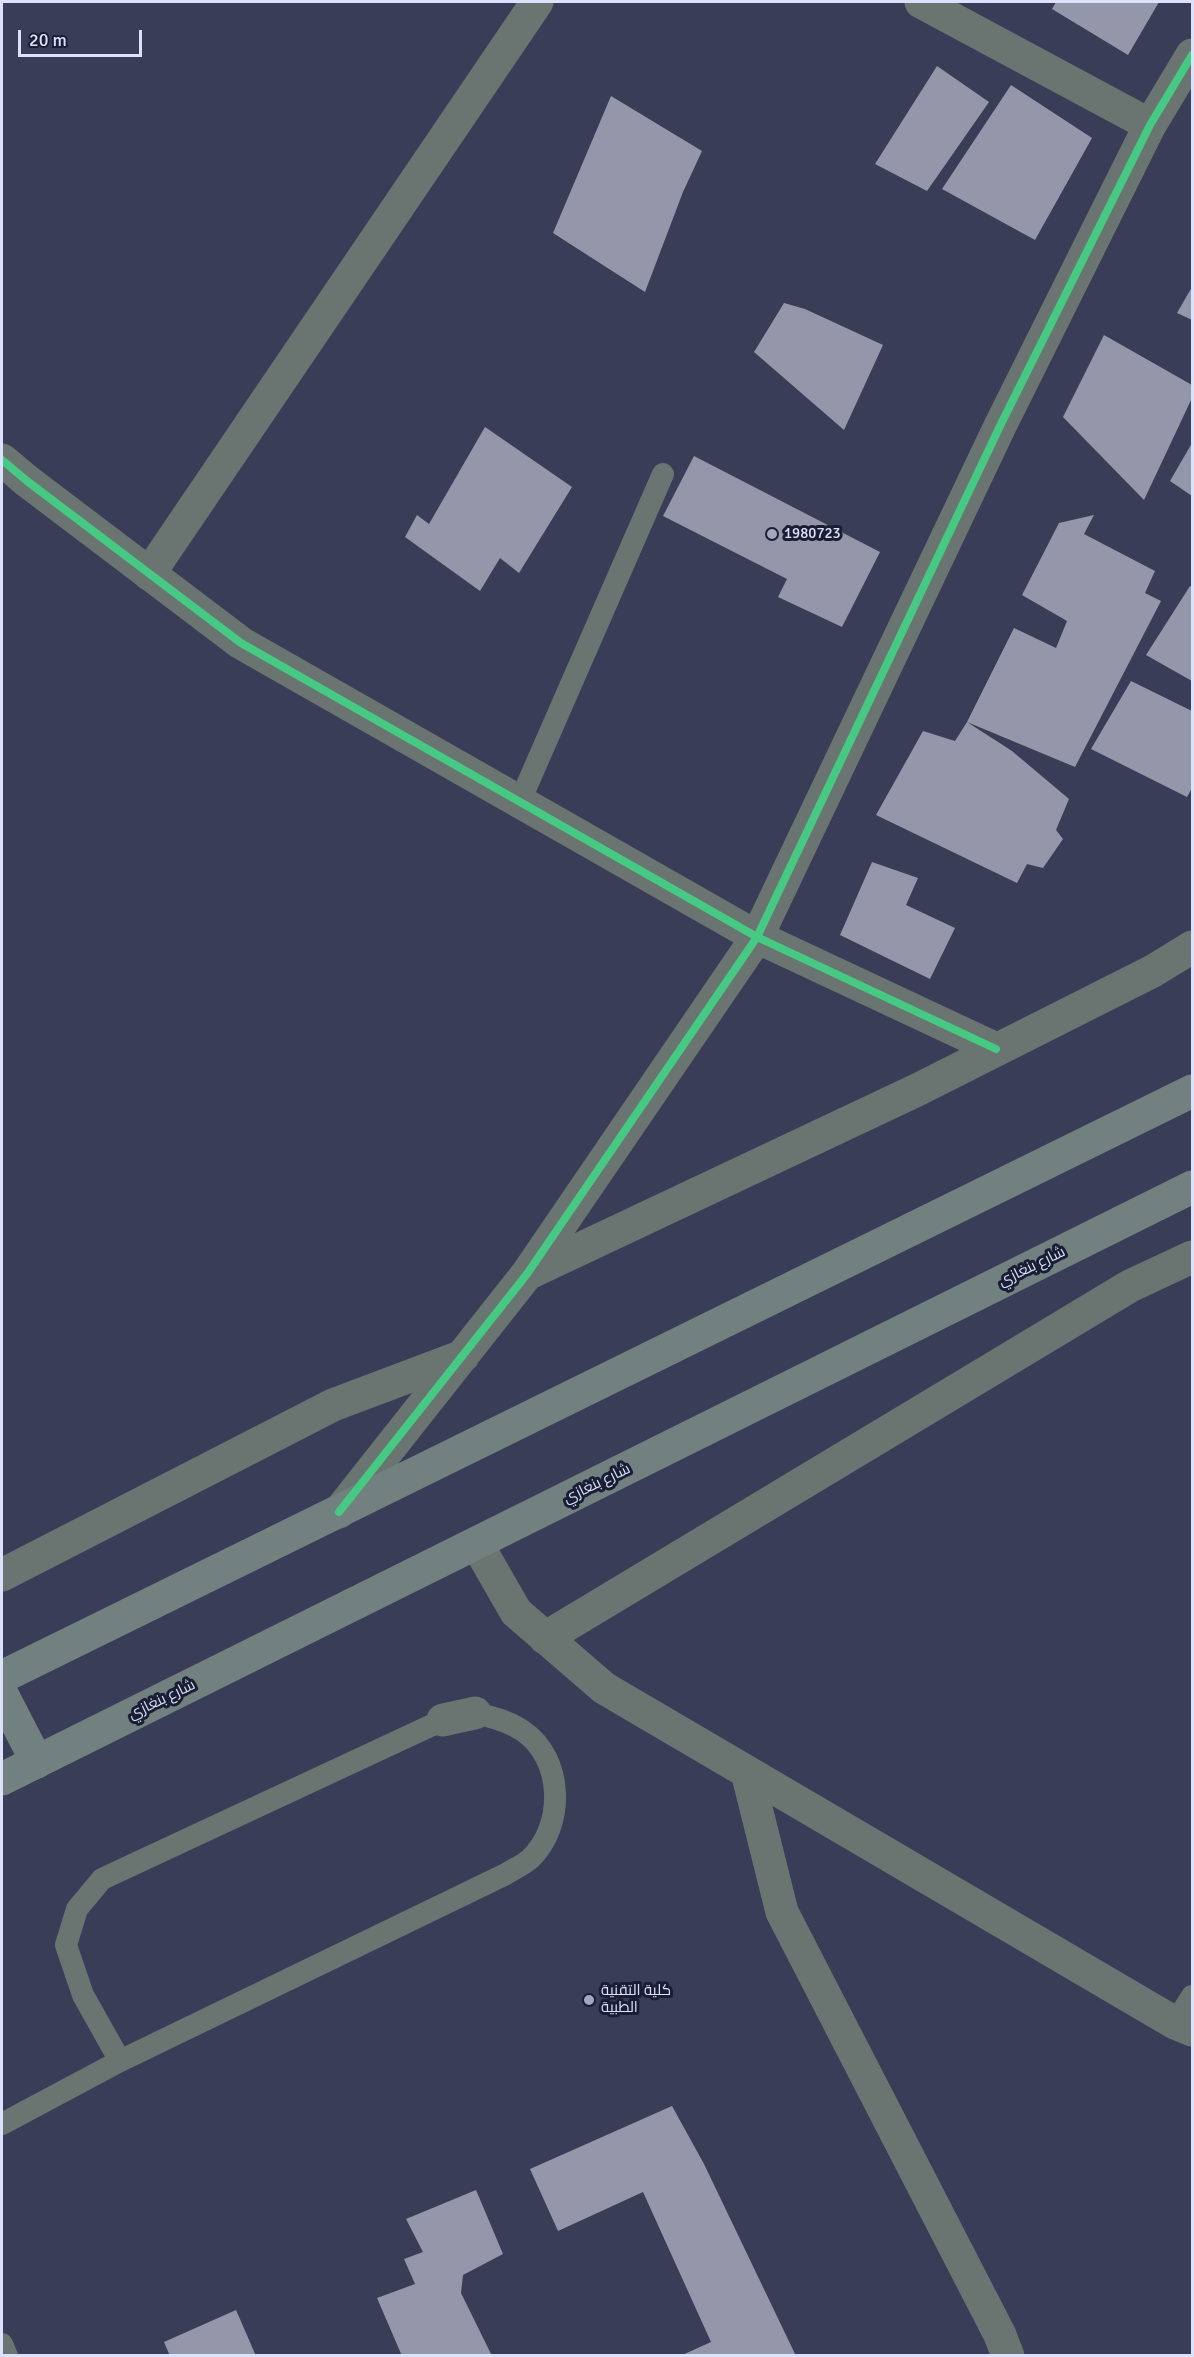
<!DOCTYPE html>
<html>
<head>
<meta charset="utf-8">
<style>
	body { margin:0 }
	#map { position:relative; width:1194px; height:2357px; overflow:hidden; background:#3a3d57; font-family:Signika,sans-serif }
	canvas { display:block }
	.frame { position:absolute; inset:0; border:3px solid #dce2fb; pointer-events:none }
	.scale { position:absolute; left:18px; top:30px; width:124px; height:27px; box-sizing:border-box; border:3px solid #dce2fb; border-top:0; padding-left:8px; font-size:18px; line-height:21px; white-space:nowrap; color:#dce2fb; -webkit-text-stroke:4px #1a1e34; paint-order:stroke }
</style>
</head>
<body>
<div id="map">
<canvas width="1194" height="2357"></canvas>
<div class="frame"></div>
<div class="scale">20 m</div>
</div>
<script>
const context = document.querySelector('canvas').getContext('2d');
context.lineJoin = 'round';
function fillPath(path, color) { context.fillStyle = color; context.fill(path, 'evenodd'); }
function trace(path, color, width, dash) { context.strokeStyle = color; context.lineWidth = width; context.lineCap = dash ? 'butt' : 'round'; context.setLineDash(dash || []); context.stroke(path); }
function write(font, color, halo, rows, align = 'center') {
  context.font = font + ' Signika,Cairo,sans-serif'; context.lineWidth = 6; context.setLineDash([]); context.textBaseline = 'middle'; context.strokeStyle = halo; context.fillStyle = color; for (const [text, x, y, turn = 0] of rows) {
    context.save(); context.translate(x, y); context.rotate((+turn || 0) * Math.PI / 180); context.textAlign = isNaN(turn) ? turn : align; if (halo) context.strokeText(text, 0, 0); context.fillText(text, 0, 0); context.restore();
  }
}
fillPath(new Path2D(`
	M1056,2h103l-31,53 -76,-46z
	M937,66l52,36 -62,89 -52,-27z
	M1011,85l81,53 -57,102 -93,-51z
	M611,96l91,55 -19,41 -38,100 -92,-59z
	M1192,287v33l-15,-7z
	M784,303l21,6 78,36 -39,85 -90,-78z
	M1104,335l88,50v13l-48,102 -81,-83z
	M485,427l87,60 -53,86 -19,-15 -20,33 -75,-54 12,-22 12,9z
	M1192,443v53l-22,-15z
	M694,456l186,96 -38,75 -64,-30 9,-18 -124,-63z
	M1094,515l-10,19 71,37 -10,22 16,8 -86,166 -108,-45 47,-94 42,20 11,-27 -45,-26 37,-72z
	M1190,586l2,1v94l-46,-26z
	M1131,681l61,30v77l-5,9 -96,-48z
	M967,722l45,29 57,48 -13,31 7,9 -20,29 -16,-4 -10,19 -141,-68 47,-84 32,10z
	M872,862l46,16 -12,27 49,23 -25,51 -90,-44z
	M672,2106l32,58 92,192h-116l31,-14 -68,-150 -85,39 -28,-62z
	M476,2190l27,64 -40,21 -2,18 31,63h-90l-25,-58 38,-14 -11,-25 19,-7 -17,-33z
	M236,2310l20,46h-86l-6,-14z`), '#9497aa');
trace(new Path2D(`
	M520,801l143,-327
	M443,1720l-341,159 -25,30 -11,36 17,50 37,66 386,-187c8,-5 17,-9 24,-15 35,-33 34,-100 -7,-128 -15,-10 -31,-14 -48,-18
	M1175,2023l17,-27
	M2,2124l118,-63
	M2,2344l5,12`), '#6a7572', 22);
trace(new Path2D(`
	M921,2l229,123
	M2,460l25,21 214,162 516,294 239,112
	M149,574l388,-572
	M527,1274l390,-184 236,-119 39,-24
	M339,1512l188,-238 230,-337 244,-513 149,-299 42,-70
	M477,1544l39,68 88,76 571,335 17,7
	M2,1575l331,-170 130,-49
	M545,1638l585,-352 62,-29
	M443,1720l32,-7
	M747,1772l35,140 218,423 8,21`), '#6a7572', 33);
trace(new Path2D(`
	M2,1677l1190,-586
	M2,1694l35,68
	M2,1779l1190,-592`), '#728080', 33);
trace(new Path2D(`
	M2,460l25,21 214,162 516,294 239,112
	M339,1512l188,-238 230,-337 244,-513 149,-299 42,-70`), '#46c982', 8);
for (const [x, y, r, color] of [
	[772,534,6,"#a3a8c2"],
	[589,2000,6,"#a3a8c2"]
]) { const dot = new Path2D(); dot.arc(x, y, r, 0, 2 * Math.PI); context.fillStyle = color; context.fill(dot); trace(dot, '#1a1e34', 2); }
write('15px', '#dce2fb', '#1a1e34', [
	["1980723",784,534],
	["كلية التقنية",601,1991],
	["الطبية",601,2008]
], 'left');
write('15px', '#dce2fb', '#1a1e34', [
	["شارع بنغازي",1032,1267,-26],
	["شارع بنغازي",597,1484,-26],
	["شارع بنغازي",162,1700,-26]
]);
</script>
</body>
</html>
